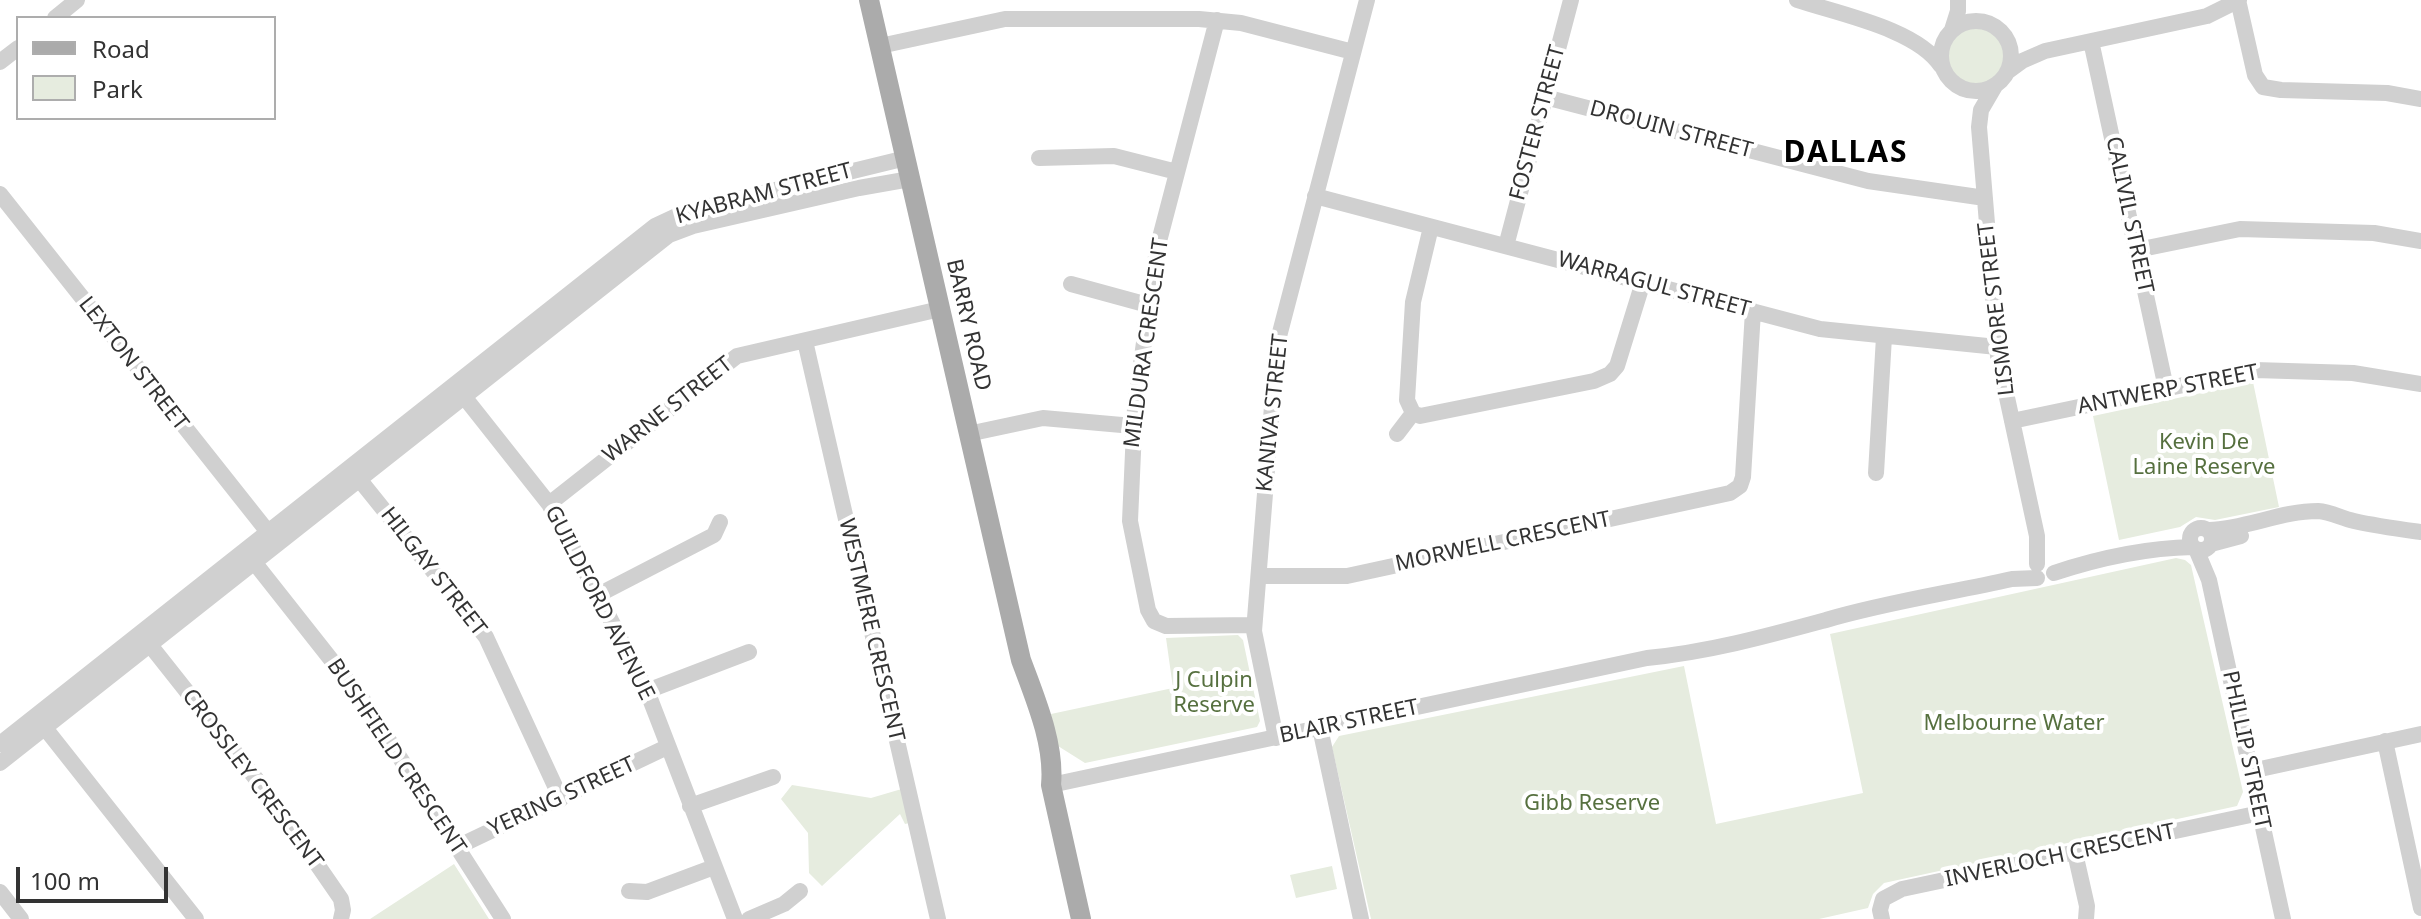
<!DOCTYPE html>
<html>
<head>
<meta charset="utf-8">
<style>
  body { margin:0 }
  #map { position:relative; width:2421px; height:919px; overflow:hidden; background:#fff; font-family:"Noto Sans",sans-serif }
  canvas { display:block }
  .legend { position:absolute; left:16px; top:16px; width:260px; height:104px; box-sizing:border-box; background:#fff; border:2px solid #adadad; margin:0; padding:10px 14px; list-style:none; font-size:24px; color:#333 }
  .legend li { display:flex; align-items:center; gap:16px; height:40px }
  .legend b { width:40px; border:2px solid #adadad }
  .scale { position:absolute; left:16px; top:867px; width:152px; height:36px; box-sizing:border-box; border:4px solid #333; border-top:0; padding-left:10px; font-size:24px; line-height:28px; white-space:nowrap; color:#333; -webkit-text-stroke:6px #fff; paint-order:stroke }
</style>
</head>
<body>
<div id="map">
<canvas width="2421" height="919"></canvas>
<ul class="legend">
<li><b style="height:10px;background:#ababab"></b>Road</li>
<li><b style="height:22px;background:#e6ecdf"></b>Park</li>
</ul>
<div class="scale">100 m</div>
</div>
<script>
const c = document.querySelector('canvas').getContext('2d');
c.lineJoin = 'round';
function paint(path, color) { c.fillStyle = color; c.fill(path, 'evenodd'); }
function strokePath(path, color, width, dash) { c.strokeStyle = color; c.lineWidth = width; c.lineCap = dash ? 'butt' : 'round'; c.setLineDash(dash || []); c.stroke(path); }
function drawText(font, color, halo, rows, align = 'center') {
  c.font = font + ' "Noto Sans",sans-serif'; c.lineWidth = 8; c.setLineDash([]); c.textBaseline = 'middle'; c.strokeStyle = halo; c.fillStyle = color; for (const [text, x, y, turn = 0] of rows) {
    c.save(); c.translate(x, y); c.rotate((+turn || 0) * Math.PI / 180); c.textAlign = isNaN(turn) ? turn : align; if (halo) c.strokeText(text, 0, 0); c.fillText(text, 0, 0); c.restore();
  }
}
paint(new Path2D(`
  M1945 56a31 31 0 1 1 62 0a31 31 0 1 1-62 0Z
  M2253,382L2279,507L2215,520L2196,517L2180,527L2119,540L2093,416Z
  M2176,558L2185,560L2191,565L2243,792L2237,806L1884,883L1873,894L1868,908L1819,919H1371L1332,747L1339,736L1684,666L1716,824L1863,793L1830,634Z
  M1238,635L1243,640L1260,721L1257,727L1085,763L1058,746L1051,714L1173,688L1166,638Z
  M792,785L871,798L905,788L914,822L905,824L900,814L822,886L809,873L808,833L781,799Z
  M454,864L489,919H370L448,868Z
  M1332,866L1337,889L1296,898L1290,875Z`), '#e6ecdf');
strokePath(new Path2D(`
  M1797,0C1839,14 1917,29 1941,66
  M2238,0L2255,75L2263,87L2281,90L2387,93L2421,99
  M55,18L77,0
  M1217,20L1157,249L1135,407L1130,521L1148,610L1154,621L1166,626L1254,625
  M1941 56a35 35 0 1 1 70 0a35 35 0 1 1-70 0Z
  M1952,30L1958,11V0
  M2091,41L2166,388
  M880,46L1005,19H1199L1241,23L1353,52
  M0,62L18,48
  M2007,72L2022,61L2045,51L2207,16L2239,0
  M1995,86L1981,110L1979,127L1998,356L2037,536V564
  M1545,97L1868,181L1985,198
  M1039,158L1114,156L1177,172
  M0,194L268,532
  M1315,196L1820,329L1997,347
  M1431,227L1413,302L1407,400L1413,413L1420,416L1594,381L1610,374L1617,366L1643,282
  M1506,246L1571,0
  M2137,250L2240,229L2374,233L2421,241
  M1071,284L1148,305
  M805,341L938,919
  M458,389L549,504L598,595L647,691L735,919
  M2012,421L2255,370L2353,373L2421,384
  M968,434L1043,418L1133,426
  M1397,434L1413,413
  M1876,473L1884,337
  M359,479L486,637L561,799
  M549,504L737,356L940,309
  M2190 539a11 11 0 1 1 22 0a11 11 0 1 1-22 0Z
  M2209,530C2246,529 2281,511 2318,511C2331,512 2341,518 2354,521C2376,526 2399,529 2421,532
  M2211,544L2241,536
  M2196,549L2209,580L2283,919
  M250,552L254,562L363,700L503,919
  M2054,573C2099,558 2146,548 2193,547
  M1259,576H1347L1730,493L1740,486L1743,477L1753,311
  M598,595L714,535L720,522
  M150,645L272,799L341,899L343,910L341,919
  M647,691L749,652
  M45,728L196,919
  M1320,728L1361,919
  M1276,738L1254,631L1277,344L1367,0
  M2385,741L2421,908
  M0,744L655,226L685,212L906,158
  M0,763L669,235L693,226L859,188L910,179
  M2251,771L2421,734
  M1051,785L1647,658C1709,652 1767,636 1826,620C1887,602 1950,593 2012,579L2037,578
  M690,806L773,777
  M457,847L667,747
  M2075,853L2087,906L2086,919
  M629,891L647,892L714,867
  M0,892L21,919
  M749,919L784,904L800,891
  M1882,919L1880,910L1883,899L1902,889L2260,813`), '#d0d0d0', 16);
strokePath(new Path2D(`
  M869,0L1021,660C1035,698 1055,744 1051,785L1081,919`), '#ababab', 20);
drawText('22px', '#333', '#fff', [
  ["FOSTER STREET",1538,123,-75],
  ["DROUIN STREET",1671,130,15],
  ["KYABRAM STREET",764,194,-15],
  ["CALIVIL STREET",2129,215,78],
  ["WARRAGUL STREET",1654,285,15],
  ["LISMORE STREET",1997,309,-97],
  ["BARRY ROAD",968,325,77],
  ["MILDURA CRESCENT",1147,343,-82],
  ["LEXTON STREET",133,364,52],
  ["ANTWERP STREET",2168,390,-11],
  ["WARNE STREET",668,410,-38],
  ["KANIVA STREET",1273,413,-84],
  ["MORWELL CRESCENT",1503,542,-12],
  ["HILGAY STREET",433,572,52],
  ["GUILDFORD AVENUE",599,603,63],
  ["WESTMERE CRESCENT",871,630,77],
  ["BLAIR STREET",1349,722,-12],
  ["PHILLIP STREET",2246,750,78],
  ["BUSHFIELD CRESCENT",396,757,56],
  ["CROSSLEY CRESCENT",252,779,53],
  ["YERING STREET",562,797,-25],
  ["INVERLOCH CRESCENT",2060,856,-12]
]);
drawText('22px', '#56703f', '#fff', [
  ["Kevin De",2204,443],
  ["Laine Reserve",2204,468],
  ["J Culpin",1214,681],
  ["Reserve",1214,706],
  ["Melbourne Water",2014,724],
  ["Gibb Reserve",1592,804]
]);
c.letterSpacing = '2px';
drawText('bold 30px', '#000', '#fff', [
  ["DALLAS",1846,153]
]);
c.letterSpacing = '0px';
</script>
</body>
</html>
